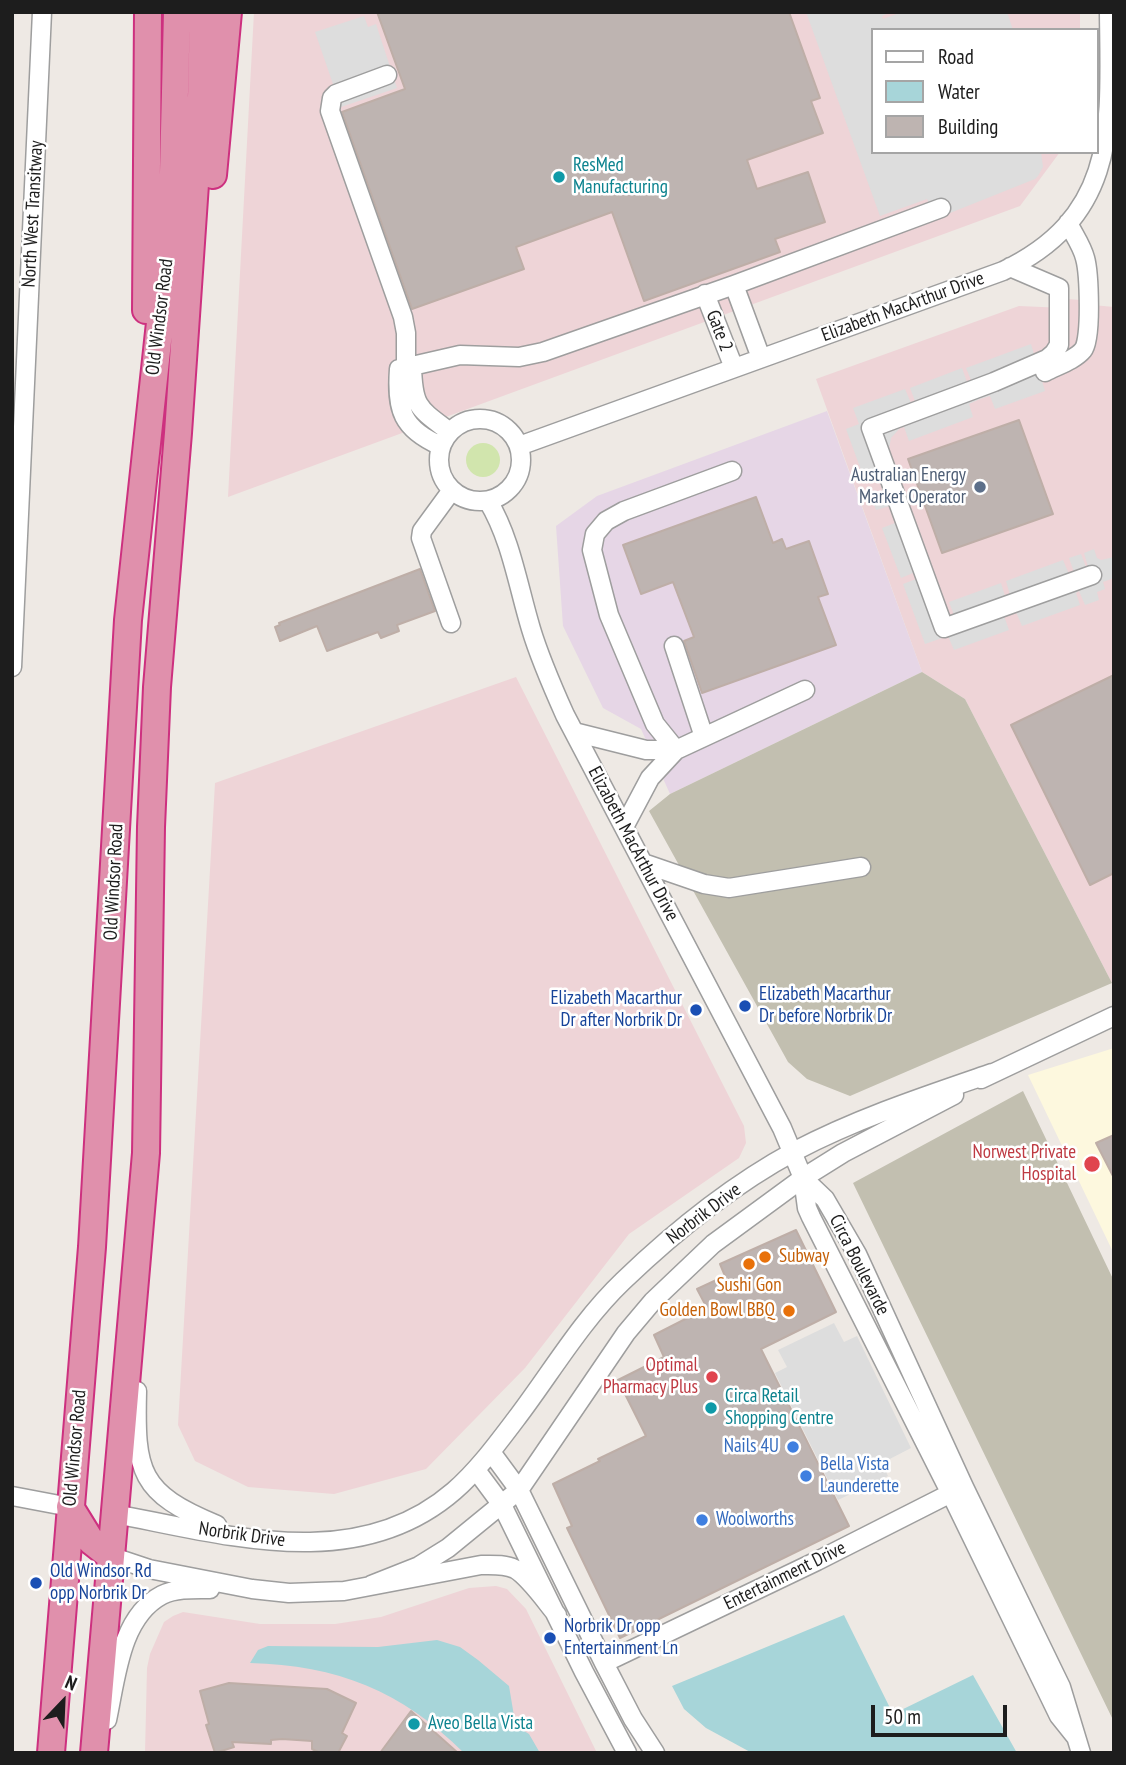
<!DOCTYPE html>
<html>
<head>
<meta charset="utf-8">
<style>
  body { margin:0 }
  #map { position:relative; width:1126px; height:1765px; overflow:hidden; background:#eee9e4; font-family:"PT Sans Narrow",sans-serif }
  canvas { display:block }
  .frame { position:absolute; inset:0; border:14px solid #1d1d1d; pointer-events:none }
  .legend { position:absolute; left:871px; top:28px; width:228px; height:126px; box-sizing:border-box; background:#fff; border:2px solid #a5a5a5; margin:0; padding:9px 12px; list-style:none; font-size:21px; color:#1d1d1d }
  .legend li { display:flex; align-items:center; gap:14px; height:35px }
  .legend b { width:35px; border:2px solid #a5a5a5 }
  .north { position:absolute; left:28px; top:1667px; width:70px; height:70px; -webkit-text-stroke:5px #fff; paint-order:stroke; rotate:23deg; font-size:19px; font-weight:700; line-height:28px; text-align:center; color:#1d1d1d }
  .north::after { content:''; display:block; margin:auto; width:24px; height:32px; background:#1d1d1d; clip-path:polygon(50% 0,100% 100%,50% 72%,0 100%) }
  .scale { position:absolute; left:871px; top:1705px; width:136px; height:32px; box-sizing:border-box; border:4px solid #1d1d1d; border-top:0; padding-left:9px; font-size:21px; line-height:24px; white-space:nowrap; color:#1d1d1d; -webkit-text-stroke:5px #fff; paint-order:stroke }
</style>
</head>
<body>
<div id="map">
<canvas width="1126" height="1765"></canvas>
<div class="frame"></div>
<ul class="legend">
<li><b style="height:9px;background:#fff"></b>Road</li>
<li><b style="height:19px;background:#a7d5d9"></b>Water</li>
<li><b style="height:19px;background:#beb4b1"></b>Building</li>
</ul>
<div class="north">N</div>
<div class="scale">50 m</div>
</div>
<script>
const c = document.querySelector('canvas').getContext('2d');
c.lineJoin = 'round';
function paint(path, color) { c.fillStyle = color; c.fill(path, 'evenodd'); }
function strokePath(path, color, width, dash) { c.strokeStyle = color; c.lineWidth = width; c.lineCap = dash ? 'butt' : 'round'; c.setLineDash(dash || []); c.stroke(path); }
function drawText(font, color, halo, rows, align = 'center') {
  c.font = font + ' "PT Sans Narrow",sans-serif'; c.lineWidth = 5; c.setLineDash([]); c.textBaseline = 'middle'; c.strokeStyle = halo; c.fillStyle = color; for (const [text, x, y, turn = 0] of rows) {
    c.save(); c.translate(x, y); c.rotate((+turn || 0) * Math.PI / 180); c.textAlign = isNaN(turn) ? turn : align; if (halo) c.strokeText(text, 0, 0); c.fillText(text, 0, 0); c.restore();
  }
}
paint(new Path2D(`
  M254,12H1080V30H872V152H1060L1020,206L228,497Z
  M1066,299L1081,300L1082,304L1114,307L1112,983L965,699L922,672L816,379L1019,306L1065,308Z
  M516,677L744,1126L746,1143L739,1158L629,1234L525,1368L426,1469L334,1494L248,1487L195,1461L178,1425L215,783Z
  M496,1586L507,1589L526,1609L597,1753H145L147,1668L150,1654L164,1622L173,1616L183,1612L260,1624H335L381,1617L469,1588Z`), '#eed4d7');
paint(new Path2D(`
  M827,411L922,672L670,794L641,729L603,708L563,626L556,526L597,496Z`), '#e6d6e6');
paint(new Path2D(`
  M1114,1048V1254L1028,1075Z`), '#fdf8de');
paint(new Path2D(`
  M922,672L965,699L1112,983L850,1096L807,1079L788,1062L649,811L670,794Z
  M1023,1091L1114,1281V1722L853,1183Z`), '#c2bfb0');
paint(new Path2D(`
  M466 460a17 17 0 1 1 34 0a17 17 0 1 1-34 0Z`), '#d1e5ad');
paint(new Path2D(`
  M806,12H891L882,16L883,19L902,12H1007L1013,30H872V152H1041L1043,167L1038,176L1035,179L935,219L927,199L880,216Z
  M364,16L368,27L376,24L397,88L341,107L315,32Z
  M1031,344L1045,391L995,409L990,396L980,399L969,404L973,417L909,441L904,427L900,428L891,438L889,449L949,613L952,616L954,615L949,602L1001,583L1005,596L1010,595L1006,581L1063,560L1069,574L1074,572L1069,558L1081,554L1086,567H1088L1084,553L1094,549L1097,558L1101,560L1114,557V578L1103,582L1105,589L1097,592L1099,600L1085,605L1079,591L1076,593L1080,605L1022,626L1016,612L1004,616L1009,630L954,650L948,636L925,644L903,584L916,579L913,573L901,578L882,528L895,523L890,506L876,510L871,497L883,492L878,476L865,481L846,429L859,424L853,408L905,389L911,403L915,401L910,388L962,368L967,382L971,380L966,368Z
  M834,1323L844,1342L857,1336L911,1448L882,1463L888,1476L838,1500L775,1373L787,1367L778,1350Z`), '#ddd');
paint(new Path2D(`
  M844,1615L893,1714L973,1675L1017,1753H752L706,1728L684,1709L672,1686Z
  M437,1640L460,1647L478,1660L509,1686L514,1716L521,1729L529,1734L540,1753H464C402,1691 337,1665 250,1663L258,1650L268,1646L378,1647Z`), '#a7d5d9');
const building = new Path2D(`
  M377,12H789L820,98L811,101L823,133L747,160L757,189L808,172L825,222L775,239L780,252L644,301L612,212L516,247L524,269L412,309L342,112L405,89Z
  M1019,420L1053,514L942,553L908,459Z
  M756,497L773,543L782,539L786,549L809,541L828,594L818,597L836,645L702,693L684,641L694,637L673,582L641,594L623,545Z
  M420,569L435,611L397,625L399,631L381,638L378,632L327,651L317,626L280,641L275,627L280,625L279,623Z
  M1114,675V873L1090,885L1011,725Z
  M1114,1135V1178L1096,1143Z
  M796,1230L836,1312L761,1349L849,1526L620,1638L567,1528L572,1526L553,1484L600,1461L598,1459L646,1436L618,1380L664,1357L654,1335L707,1308L697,1289L725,1276L720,1264Z
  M229,1683L327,1689L356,1703L342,1733L347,1736L338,1753H320L312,1749V1741L282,1739L271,1740V1744L232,1742L234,1747L215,1753L206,1725L209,1724L200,1691Z
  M411,1711L458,1753H380Z`);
paint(building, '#beb4b1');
strokePath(building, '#beaea7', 2);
const minor = new Path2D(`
  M387,75L336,94L332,98L330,111L403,317L406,333V367
  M1010,267L1059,288V345L1054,353L1047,359L994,382L871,428L944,628L1092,575
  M734,285L761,358
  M705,294L734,368
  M412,366C413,407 418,408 450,432
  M1045,372C1056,366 1075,360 1083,350C1092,340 1089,272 1085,258C1082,246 1074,235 1068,223
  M439 460a41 41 0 1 1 82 0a41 41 0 1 1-82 0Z
  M441,446C402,429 396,410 399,369L460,355L519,357L543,352L734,285L941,208
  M519,446L1003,271C1120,215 1110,123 1109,12
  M488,501C511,539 518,586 531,629C540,659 552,686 565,715L782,1128L803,1178L807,1208L811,1217L951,1494L1059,1716L1075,1736
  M451,623L421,538L422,531L452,490
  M674,646L704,737
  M12,667L42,12
  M574,732L646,750H676
  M676,750L655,724L609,615L592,550L595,534L606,521L624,511L732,471
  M624,827L650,778L676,750L805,690
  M643,863L704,884L729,888L861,867
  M981,1079L1114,1016
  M803,1178L825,1199L857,1254L964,1487L1061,1687L1081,1753
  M137,1391C135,1472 139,1493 217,1525
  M491,1452L519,1490L604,1663L633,1719L655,1753
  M476,1470L502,1505L584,1672L627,1753
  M12,1496L70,1507
  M115,1514C227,1535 357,1575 454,1491C478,1470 497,1444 516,1419C551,1373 581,1321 623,1281C674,1232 732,1185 795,1151C858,1118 925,1096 992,1073
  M110,1556L149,1569L252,1589L289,1593L344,1591L481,1565C492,1565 505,1564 515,1569C529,1577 546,1602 557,1615
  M371,1585L419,1566L448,1548L519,1490L626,1333L653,1301L713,1244L803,1178L843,1153L954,1095
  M604,1663L817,1561L961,1488
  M107,1720C116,1679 120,1617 162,1595C176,1588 195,1589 210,1589`);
const highway = new Path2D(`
  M213,175L228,12
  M146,310L148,12
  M70,1507L91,1541L110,1556
  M51,1753L92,1247L128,620L172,211L177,12
  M94,1753L146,1153L151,827L157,687L178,433L201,96L203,12`);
strokePath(minor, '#9e9e9e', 21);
strokePath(highway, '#cd307f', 30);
strokePath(minor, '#fff', 18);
strokePath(highway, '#e090ac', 26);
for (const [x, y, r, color] of [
  [559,177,7,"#0f9aa8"],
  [980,487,7,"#5c6f8a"],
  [745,1006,7,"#1a4fb4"],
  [696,1010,7,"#1a4fb4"],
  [1092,1164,9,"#e0444e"],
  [765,1257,7,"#e8710a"],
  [749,1264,7,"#e8710a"],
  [789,1311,7,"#e8710a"],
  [712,1377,7,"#e0444e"],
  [711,1408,7,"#0f9aa8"],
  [793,1447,7,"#3f7fe0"],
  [806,1476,7,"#3f7fe0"],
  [702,1520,7,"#3f7fe0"],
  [36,1583,7,"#1a4fb4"],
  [550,1638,7,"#1a4fb4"],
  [414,1724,7,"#0f9aa8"]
]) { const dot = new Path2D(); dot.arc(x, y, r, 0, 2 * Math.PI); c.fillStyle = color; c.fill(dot); strokePath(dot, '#fff', 2.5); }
drawText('19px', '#0d838f', '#fff', [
  ["ResMed",573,166],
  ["Manufacturing",573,188],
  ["Circa Retail",725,1397],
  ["Shopping Centre",725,1419],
  ["Aveo Bella Vista",428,1724]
], 'left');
drawText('19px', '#1d1d1d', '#fff', [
  ["North West Transitway",33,214,-87],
  ["Elizabeth MacArthur Drive",903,307,-20],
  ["Old Windsor Road",160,317,-83],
  ["Gate 2",719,331,69],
  ["Elizabeth MacArthur Drive",633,844,62],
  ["Old Windsor Road",114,882,-87],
  ["Norbrik Drive",704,1214,-37],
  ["Circa Boulevarde",859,1265,63],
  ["Old Windsor Road",75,1448,-85],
  ["Norbrik Drive",242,1535,8],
  ["Entertainment Drive",785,1576,-26]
]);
drawText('19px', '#4e5e75', '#fff', [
  ["Australian Energy",966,476],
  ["Market Operator",966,498]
], 'right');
drawText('19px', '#164399', '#fff', [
  ["Elizabeth Macarthur",759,995],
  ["Dr before Norbrik Dr",759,1017],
  ["Elizabeth Macarthur",682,999,"right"],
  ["Dr after Norbrik Dr",682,1021,"right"],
  ["Old Windsor Rd",50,1572],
  ["opp Norbrik Dr",50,1594],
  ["Norbrik Dr opp",564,1627],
  ["Entertainment Ln",564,1649]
], 'left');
drawText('19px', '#be3a42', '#fff', [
  ["Norwest Private",1076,1153],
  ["Hospital",1076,1175],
  ["Optimal",698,1366],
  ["Pharmacy Plus",698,1388]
], 'right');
drawText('19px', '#c56008', '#fff', [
  ["Subway",779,1257],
  ["Sushi Gon",749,1286,"center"],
  ["Golden Bowl BBQ",775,1311,"right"]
], 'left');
drawText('19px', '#366cbe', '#fff', [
  ["Nails 4U",779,1447,"right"],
  ["Bella Vista",820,1465],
  ["Launderette",820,1487],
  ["Woolworths",716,1520]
], 'left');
</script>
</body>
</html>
